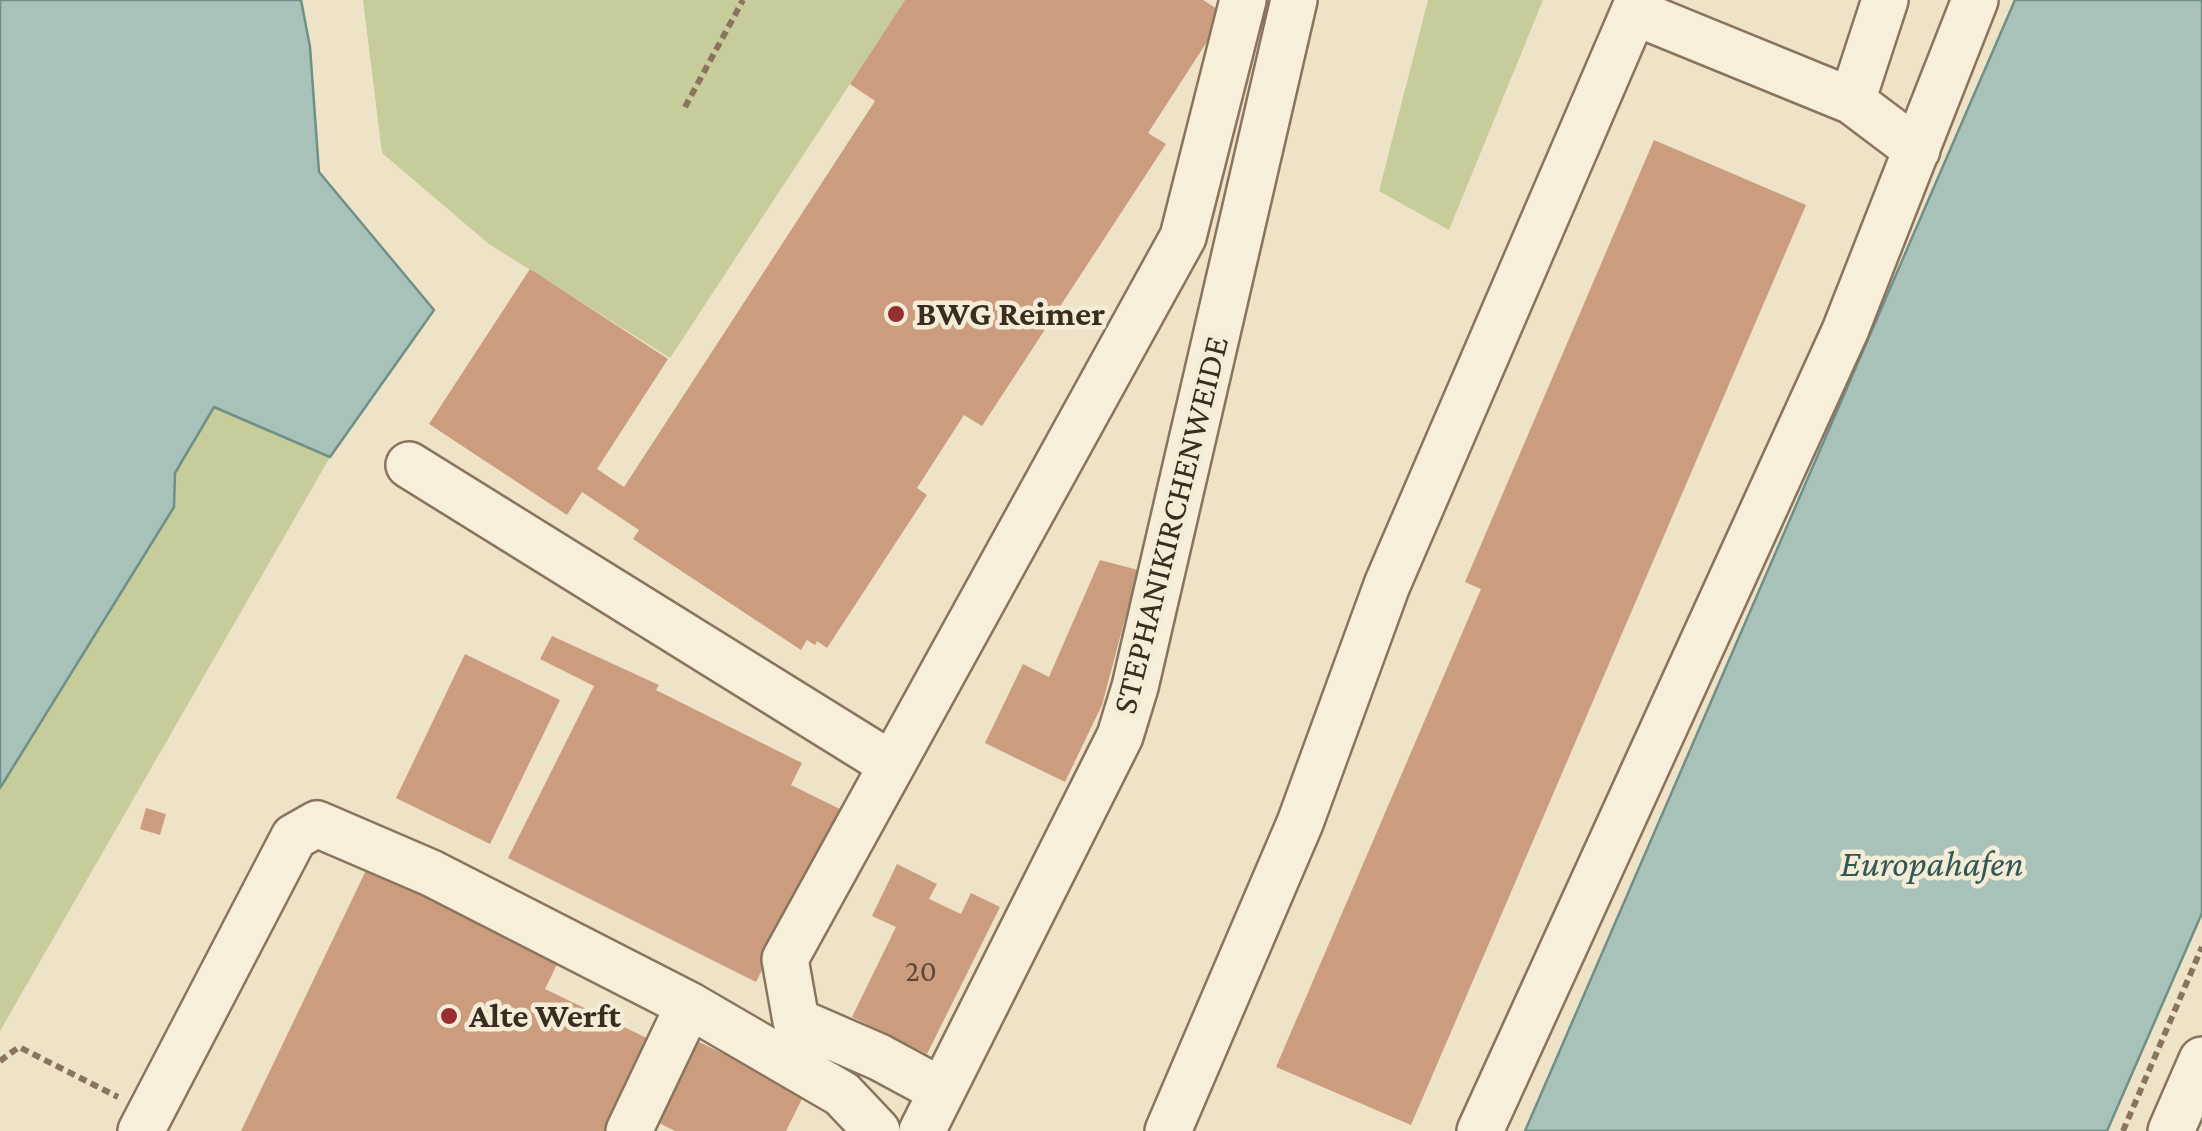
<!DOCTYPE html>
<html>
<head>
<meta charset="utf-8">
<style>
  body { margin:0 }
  canvas { display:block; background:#eee2c7 }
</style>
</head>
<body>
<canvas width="2202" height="1131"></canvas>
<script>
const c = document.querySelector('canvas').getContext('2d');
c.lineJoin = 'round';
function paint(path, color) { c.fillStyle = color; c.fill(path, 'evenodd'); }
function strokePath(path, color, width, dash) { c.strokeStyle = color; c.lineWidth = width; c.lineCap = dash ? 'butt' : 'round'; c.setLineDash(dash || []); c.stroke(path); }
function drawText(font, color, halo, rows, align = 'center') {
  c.font = font + ' "Crimson Pro",serif'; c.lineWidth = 9; c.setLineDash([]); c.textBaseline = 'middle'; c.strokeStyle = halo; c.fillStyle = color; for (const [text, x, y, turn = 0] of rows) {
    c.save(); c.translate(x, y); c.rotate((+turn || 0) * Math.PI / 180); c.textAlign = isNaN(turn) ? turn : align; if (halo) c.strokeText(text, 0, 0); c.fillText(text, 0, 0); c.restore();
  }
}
paint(new Path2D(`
  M363,0H905L670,358L489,244L382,153Z
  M1428,0H1543L1449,230L1379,191Z
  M214,406L330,457L0,1031V788L174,507L175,473Z`), '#c7cc9b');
const water = new Path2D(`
  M0,0H301L310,47L319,172L434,310L330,457L214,407L175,473L174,507L0,788Z
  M2015,0H2202V913L2107,1131H1525Z`);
paint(water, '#a8c2ba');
strokePath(water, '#6f9087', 2.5);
paint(new Path2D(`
  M905,0H1203L1225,14L1148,133L1166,144L982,426L964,415L917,488L927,495L827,648L817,641L815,645L807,640L801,650L633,539L639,530L582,492L567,515L429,424L530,269L668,359L597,469L624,487L875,101L850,84Z
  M1654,140L1806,205L1411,1125L1276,1067L1481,589L1465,582Z
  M1100,560L1138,570L1102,705L1065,782L985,743L1023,664L1049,677Z
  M552,636L659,685L656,690L802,763L791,785L842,810L756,982L508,858L594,686L540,659Z
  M465,654L560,700L490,844L396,798Z
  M146,808L166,814L160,835L140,829Z
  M370,862L562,954L545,989L657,1043L616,1131H241Z
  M897,864L937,884L929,899L961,914L971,893L1000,907L927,1054L852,1017L896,927L872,916Z
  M693,1039L805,1093L786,1131H675L653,1120Z`), '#cb9d7e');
const minor = new Path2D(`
  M1634,12L1852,101L1885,0
  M1852,101L1917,150
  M409,465L892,765
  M942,1091L879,1057L796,1021L785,959L1183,237L1243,0
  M141,1131L294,837L317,824L431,873L689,1005L842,1094L877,1131
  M629,1131L689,1005
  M922,1131L1120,736L1135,687L1294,0
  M1168,1131L1300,823L1387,585L1639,0
  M1480,1131L1845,331L1975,0
  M2171,1131L2202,1060`);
strokePath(minor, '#89745d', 50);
strokePath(new Path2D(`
  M685,107L743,0
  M0,1061L19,1047L118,1097
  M2123,1131L2202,947`), '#89745d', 6, [8, 5]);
strokePath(minor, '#f8efdb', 45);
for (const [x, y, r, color] of [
  [896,314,10,"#972e31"],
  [449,1016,10,"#972e31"]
]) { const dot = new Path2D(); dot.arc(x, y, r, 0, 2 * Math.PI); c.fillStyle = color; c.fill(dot); strokePath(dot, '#f5ecd7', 4); }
drawText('30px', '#5e4838', null, [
  ["20",921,972]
]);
drawText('bold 35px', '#3a2c20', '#f5ecd7', [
  ["BWG Reimer",916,314],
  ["Alte Werft",469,1016]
], 'left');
drawText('35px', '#3a2c20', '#f5ecd7', [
  ["STEPHANIKIRCHENWEIDE",1171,525,-76]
]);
drawText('italic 38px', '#305956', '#f5ecd7', [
  ["Europahafen",1932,864]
]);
</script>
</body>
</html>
